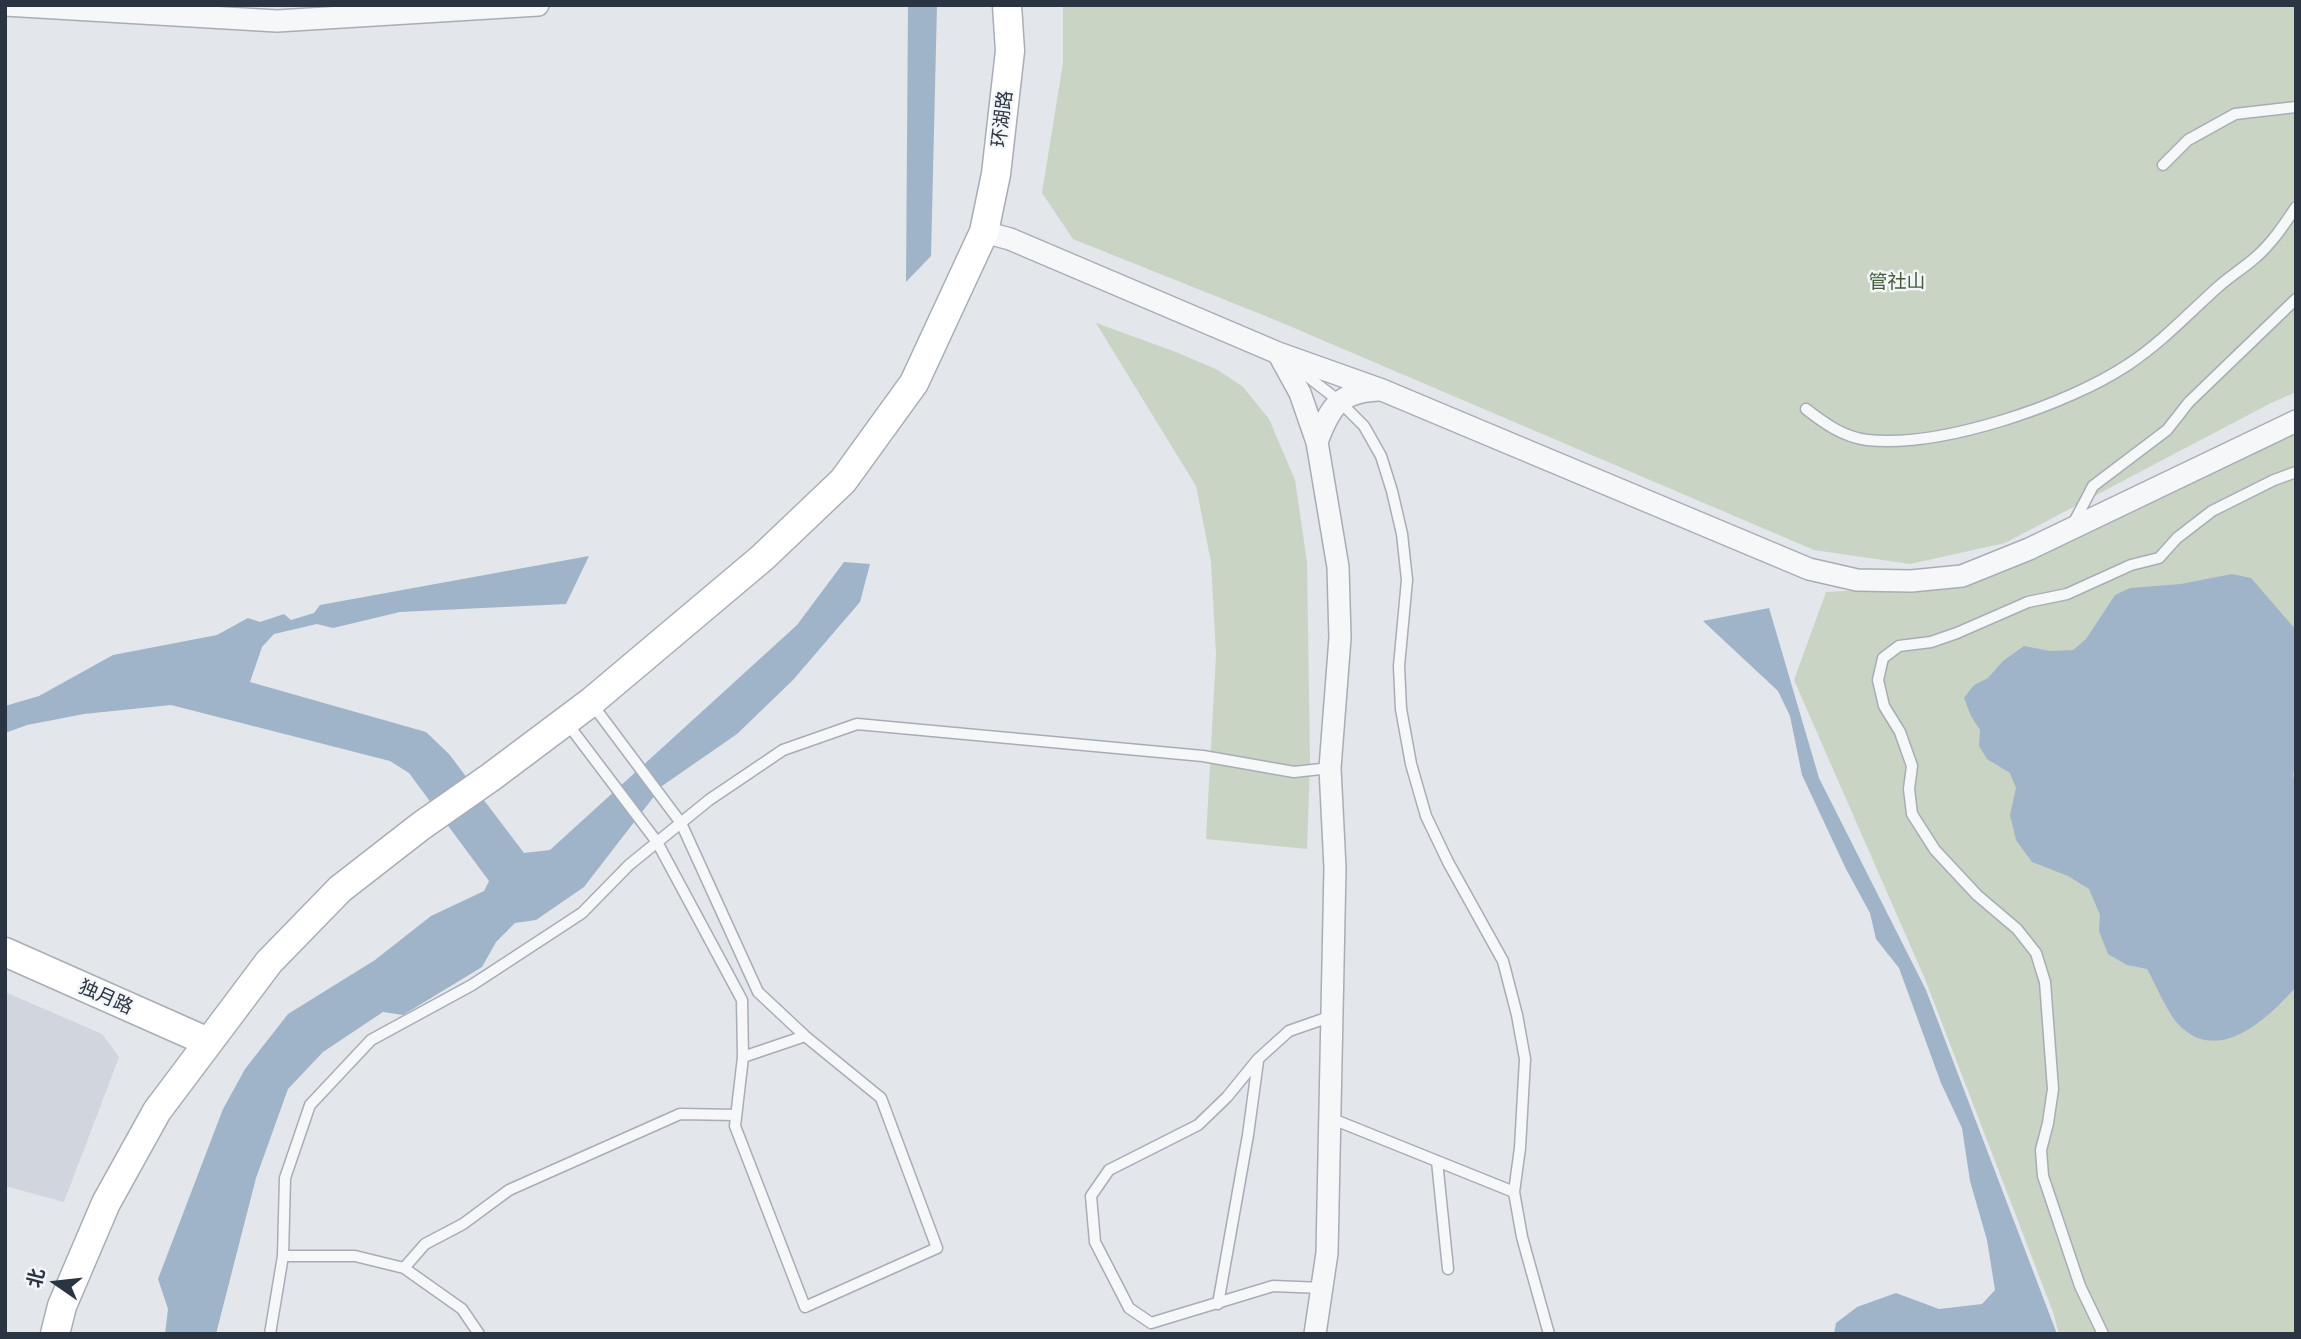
<!DOCTYPE html>
<html>
<head>
<meta charset="utf-8">
<style>
  body { margin:0 }
  #map { position:relative; width:2301px; height:1339px; overflow:hidden; background:#e3e6eb; font-family:Ubuntu,"Noto Sans SC",sans-serif }
  canvas { display:block }
  .frame { position:absolute; inset:0; border:7px solid #2b3443; pointer-events:none }
  .north { position:absolute; left:21px; top:1248px; width:70px; height:70px; -webkit-text-stroke:5px #f3f5f8; paint-order:stroke; rotate:284deg; font-size:19px; font-weight:700; line-height:28px; text-align:center; color:#2b3443 }
  .north::after { content:''; display:block; margin:auto; width:24px; height:32px; background:#2b3443; clip-path:polygon(50% 0,100% 100%,50% 72%,0 100%) }
</style>
</head>
<body>
<div id="map">
<canvas width="2301" height="1339"></canvas>
<div class="frame"></div>
<div class="north">北</div>
</div>
<script>
const c = document.querySelector('canvas').getContext('2d');
c.lineJoin = 'round';
function paint(path, color) { c.fillStyle = color; c.fill(path, 'evenodd'); }
function strokePath(path, color, width, dash) { c.strokeStyle = color; c.lineWidth = width; c.lineCap = dash ? 'butt' : 'round'; c.setLineDash(dash || []); c.stroke(path); }
function drawText(font, color, halo, rows, align = 'center') {
  c.font = font + ' Ubuntu,"Noto Sans SC",sans-serif'; c.lineWidth = 5; c.setLineDash([]); c.textBaseline = 'middle'; c.strokeStyle = halo; c.fillStyle = color; for (const [text, x, y, turn = 0] of rows) {
    c.save(); c.translate(x, y); c.rotate((+turn || 0) * Math.PI / 180); c.textAlign = isNaN(turn) ? turn : align; if (halo) c.strokeText(text, 0, 0); c.fillText(text, 0, 0); c.restore();
  }
}
paint(new Path2D(`
  M5,992L102,1034L119,1057L64,1202L5,1186Z`), '#d1d5dd');
paint(new Path2D(`
  M1063,5H2296V392L2271,403L2005,543L1910,564L1814,550L1273,319L1073,239L1042,193L1063,63Z
  M1096,323L1176,352L1218,370L1243,387L1269,419L1295,480L1307,562L1310,763L1307,849L1206,839L1216,655L1211,562L1196,486Z
  M2296,434V1334H2059L2053,1312L1925,979L1794,680L1826,592L1972,584L2069,543Z`), '#c9d4c4');
paint(new Path2D(`
  M908,5H937L931,256L906,282Z
  M589,556L566,604L400,612L333,628L317,624L274,634L262,647L250,682L426,732L449,754L524,853L550,850L797,625L844,562L870,564L860,602L793,680L737,734L662,786L584,887L536,920L515,923L496,942L482,967L403,1015L383,1012L323,1052L288,1089L256,1178L216,1334H165L168,1309L158,1279L223,1109L245,1069L288,1014L375,960L431,916L484,891L489,881L409,773L390,761L171,705L84,714L27,725L5,733V706L39,696L113,655L217,635L248,618L260,622L284,614L291,620L314,613L320,605Z
  M2232,574L2251,578L2296,630V755L2293,776L2296,784V987C2268,1018 2219,1066 2179,1025C2167,1012 2156,985 2147,969L2127,965L2108,954L2099,931L2100,915L2089,889L2068,876L2032,862L2016,840L2010,815L2016,788L2010,773L1987,759L1979,746L1980,730L1971,716L1964,698L1974,685L1988,678L2003,661L2024,646L2050,651L2073,650L2086,639L2115,595L2130,588L2181,584Z
  M1769,608L1819,778L1926,990L2057,1334H1834L1836,1323L1857,1307L1896,1293L1939,1309L1982,1304L1995,1290L1987,1240L1970,1181L1962,1128L1941,1083L1899,968L1876,939L1870,913L1846,869L1802,775L1790,716L1778,691L1703,621Z`), '#9fb4c9');
const lane = new Path2D(`
  M2163,165L2188,140L2235,114L2296,107
  M1293,365L1339,401L1364,426L1381,456L1392,491L1402,534L1407,580L1399,666L1401,709L1411,764L1426,816L1448,862L1503,961L1517,1015L1525,1059L1520,1148L1514,1192L1522,1237L1549,1334
  M1806,409C1824,423 1843,437 1867,440C1941,448 2068,405 2129,364C2162,342 2189,313 2218,287C2230,276 2244,268 2256,257C2272,243 2284,225 2296,207
  M2072,526L2093,486L2167,430L2189,402L2296,299
  M567,723L657,842L742,1000L743,1057L735,1126L805,1307L937,1248L881,1098L805,1036L758,992L681,823L592,704
  M743,1057L805,1036
  M1330,1118L1514,1192
  M1437,1161L1448,1269
  M283,1256H355L404,1268L462,1309L479,1334
  M404,1268L425,1244L463,1224L509,1190L680,1114L736,1115
  M1322,1288L1273,1286L1151,1323L1129,1308L1095,1242L1091,1196L1109,1170L1198,1125L1227,1097L1258,1059L1289,1031L1332,1016
  M1218,1304L1248,1135L1258,1061
  M270,1334L283,1256L285,1178L310,1105L371,1040L472,985L582,913L629,865L709,800L783,750L857,724L1203,756L1294,772L1330,768
  M2103,1334L2080,1286L2043,1176L2041,1150L2048,1123L2053,1089L2045,982L2036,953L2017,929L1977,895L1935,850L1912,814L1909,789L1912,766L1900,732L1884,706L1878,680L1883,658L1899,646L1931,642L1957,633L2028,602L2067,594L2131,565L2159,558L2177,538L2212,511L2274,480L2296,472`);
const street = new Path2D(`
  M5,5L277,21L538,5
  M984,232L1010,239L1278,353L1382,390L1809,569L1857,580L1911,581L1962,576L2029,549L2296,421
  M1278,353L1300,393L1317,442L1338,567L1340,638L1330,768L1335,868L1327,1253L1315,1334
  M1317,442C1330,407 1339,392 1378,390`);
const secondary = new Path2D(`
  M5,952L208,1042
  M55,1334L62,1306L106,1203L157,1111L269,962L340,889L421,826L491,777L591,702L762,558L843,481L914,383L984,232L996,174L1010,51L1007,5`);
strokePath(lane, '#a8adb5', 13);
strokePath(street, '#a8adb5', 24);
strokePath(secondary, '#a8adb5', 31);
strokePath(lane, '#f6f7f9', 10);
strokePath(street, '#f6f7f9', 21);
strokePath(secondary, '#fff', 28);
drawText('19px', '#2b3443', '#f3f5f8', [
  ["环湖路",1002,119,-83],
  ["独月路",106,997,24]
]);
drawText('19px', '#405e39', '#f3f5f8', [
  ["管社山",1897,282]
]);
</script>
</body>
</html>
